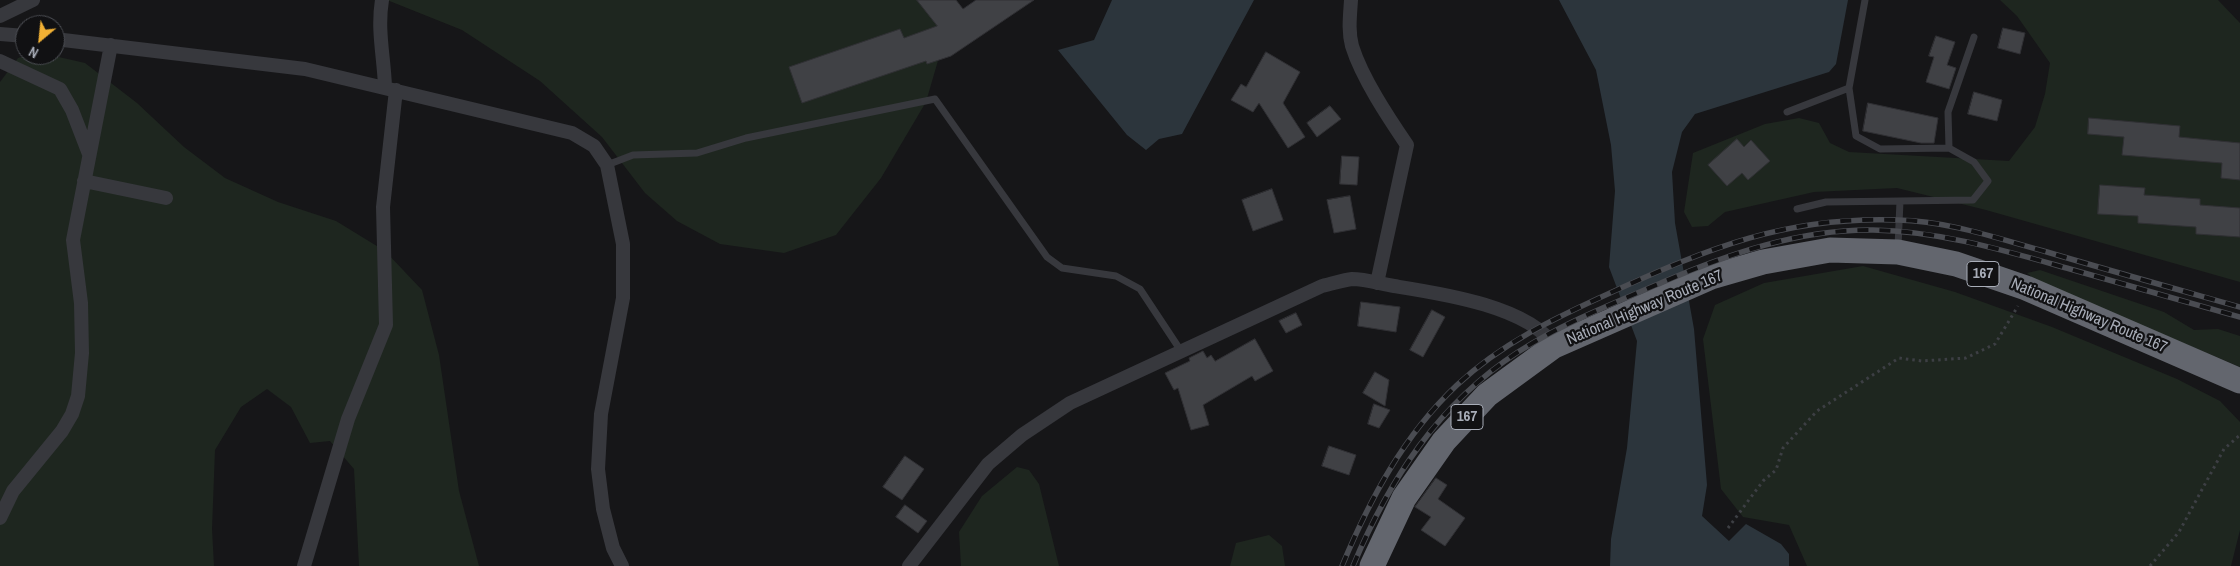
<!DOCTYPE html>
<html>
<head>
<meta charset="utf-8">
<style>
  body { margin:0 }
  #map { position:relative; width:2240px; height:566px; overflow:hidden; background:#161618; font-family:"Archivo Narrow",sans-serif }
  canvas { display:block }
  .north { position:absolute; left:15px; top:15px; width:50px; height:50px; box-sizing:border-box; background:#111113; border:1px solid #4d4f55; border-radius:50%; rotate:208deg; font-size:14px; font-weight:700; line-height:20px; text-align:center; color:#a8adb8 }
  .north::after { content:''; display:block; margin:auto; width:18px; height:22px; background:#f2b134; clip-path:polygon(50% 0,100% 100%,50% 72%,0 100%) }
</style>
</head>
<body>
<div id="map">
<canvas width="2240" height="566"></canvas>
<div class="north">N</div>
</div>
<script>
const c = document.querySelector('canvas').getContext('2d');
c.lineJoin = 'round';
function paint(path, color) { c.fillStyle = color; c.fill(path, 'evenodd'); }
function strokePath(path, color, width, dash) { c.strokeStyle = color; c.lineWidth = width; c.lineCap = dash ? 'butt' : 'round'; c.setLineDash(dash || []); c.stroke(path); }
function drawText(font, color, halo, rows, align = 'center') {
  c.font = font + ' "Archivo Narrow",sans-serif'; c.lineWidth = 4.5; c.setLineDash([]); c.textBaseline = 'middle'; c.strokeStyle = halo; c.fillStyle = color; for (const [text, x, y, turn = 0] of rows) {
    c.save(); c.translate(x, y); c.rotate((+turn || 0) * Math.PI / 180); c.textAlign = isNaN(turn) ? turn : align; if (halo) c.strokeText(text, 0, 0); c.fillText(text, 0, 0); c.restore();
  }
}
paint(new Path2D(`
  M387,0H943L946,33L926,102L881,178L836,235L784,253L720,244L677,221L645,193L602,137L540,81L462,30Z
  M2000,0H2218L2240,23V282L1986,210L1897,188L1814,192L1725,212L1708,226L1692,227L1684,212L1693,153L1765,124L1799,118L1819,123L1830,143L1849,152L2009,161L2035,127L2045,94L2050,63L2017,16Z
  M27,55H50L85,63L137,103L184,147L225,178L278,202L336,221L385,251L422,290L439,355L459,491L479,566H359L354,469L330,441L310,443L291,407L267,389L241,407L215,450L212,529L214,566H0V82L18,58Z
  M1863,266L1955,292L2052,327L2177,379L2220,401L2240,422V530L2231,566H1807L1789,525L1743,517L1721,489L1703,339L1715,305L1764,283Z
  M2040,270L2164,312L2194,330L2218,329L2240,336V367L2036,281L2027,273Z
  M1017,467L1029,470L1039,484L1059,566H961L959,532L982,496Z
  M1269,535L1282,546L1285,566H1230L1236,543Z`), '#1e261f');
paint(new Path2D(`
  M1112,0H1254L1182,134L1159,139L1146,150L1127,135L1058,50L1094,40Z
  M1559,0H1848L1836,64L1829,72L1695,114L1682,132L1672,172L1675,223L1694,329L1707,485L1702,516L1729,541L1746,524L1781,544L1789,554V566H1610L1611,539L1627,448L1637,341L1609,267L1615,191L1611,145L1596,70Z`), '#2c353c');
const building = new Path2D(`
  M917,0H956L963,9L976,0H1034L951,56L927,64L926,61L802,103L789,67L900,29L904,38L937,26Z
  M2003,28L2025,33L2020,54L1998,48Z
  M1936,36L1955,42L1947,65L1956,68L1949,89L1926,82L1934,57L1929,56Z
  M1266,52L1300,72L1283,103L1305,137L1288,148L1259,103L1253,112L1231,100L1241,84L1246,87Z
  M1974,92L2002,100L1997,121L1968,114Z
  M1868,103L1938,118L1934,143H1921L1863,131Z
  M1330,106L1341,119L1317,137L1307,123Z
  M2089,118L2180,126L2179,137L2240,143V180L2221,178L2222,163L2122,155L2124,137L2088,134Z
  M1737,139L1744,147L1751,140L1770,161L1748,180L1742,173L1727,186L1708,165Z
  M1342,156L1359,157L1357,185L1340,184Z
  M2100,185L2145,188L2144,195L2200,199V205L2240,208V237L2196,234V227L2138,223V216L2098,214Z
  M1272,189L1283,220L1253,231L1242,200Z
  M1350,196L1356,229L1334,233L1327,200Z
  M1361,302L1400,307L1396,332L1358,326Z
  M1432,310L1445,317L1423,357L1410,350Z
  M1296,313L1302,325L1286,333L1279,321Z
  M1255,339L1273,371L1255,381L1252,376L1203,405L1209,425L1191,430L1178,388L1174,390L1165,373L1190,361L1189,358L1203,351L1207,358L1211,355L1215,361Z
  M1375,372L1389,380L1385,406L1363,393Z
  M1374,404L1390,410L1379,428L1368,424Z
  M1329,446L1356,455L1349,475L1322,466Z
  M905,456L924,469L902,500L883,487Z
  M1436,478L1447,485L1438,499L1465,518L1445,546L1421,530L1431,517L1415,507Z
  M905,505L927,521L918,533L896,517Z`);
paint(building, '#404145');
strokePath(building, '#303034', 1);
strokePath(new Path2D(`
  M1728,528L1763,481L1776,470L1783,448L1817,411L1899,358L1922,361L1966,358L1995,344L2018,306
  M2150,566L2179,532L2224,449L2240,435`), '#3d3f44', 3, [2.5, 4]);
strokePath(new Path2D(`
  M1787,112L1849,88
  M1949,148L1948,112L1974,37
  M607,165L633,155L697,153L746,138L935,99L1047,257L1062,268L1116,276L1140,289L1181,351
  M1797,209L1826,202L1973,200L1988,181L1974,162L1949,148L1880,149L1856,136L1849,88L1865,0
  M1898,247L1900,201`), '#37383d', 7);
strokePath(new Path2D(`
  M382,0C377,30 384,57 385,87
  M1351,0C1350,16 1348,31 1352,46C1362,78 1388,117 1407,145L1377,283
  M0,16L33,0
  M0,34L25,36
  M55,39L305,69L572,133L594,146L607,165L623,244V298L601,414L598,469L603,509L613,548L622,566
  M0,61L60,89L72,110L89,154
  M84,181L166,198
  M0,518L13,491L62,431L72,414L78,396L82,353L81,303L73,240L111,45
  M304,566L348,419L386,325L383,207L396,90
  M909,566L988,464L1022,435L1070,403L1322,286C1332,284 1343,280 1352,279C1366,279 1381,284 1394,286C1438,293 1529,306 1554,346`), '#37383d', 14);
strokePath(new Path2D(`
  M1372,566L1404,498L1444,441L1487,395L1554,346L1711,277L1763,262L1830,250L1898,252L1956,264L2026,288L2240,381`), '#63666e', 25);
const rail = new Path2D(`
  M1342,566C1370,499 1403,436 1457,385C1502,343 1555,318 1610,293C1709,248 1786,216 1898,220C1949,221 1999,239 2047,252C2111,271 2176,289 2240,307
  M1353,566C1389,480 1438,404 1518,352C1563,323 1614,303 1663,282C1728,254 1800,229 1873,230C1940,231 2006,251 2070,269C2127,285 2183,301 2240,317`);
strokePath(rail, '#4a4c52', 5.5);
strokePath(rail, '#111113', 4, [11]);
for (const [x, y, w] of [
  [1983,274,32],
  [1467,417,32]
]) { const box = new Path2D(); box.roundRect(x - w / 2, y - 12.5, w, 25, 4); c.fillStyle = '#111113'; c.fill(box); strokePath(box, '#a8adb8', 1); }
drawText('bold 15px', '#a8adb8', null, [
  ["167",1983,274],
  ["167",1467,417]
]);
drawText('16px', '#a8adb8', '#111113', [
  ["National Highway Route 167",1645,308,-23],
  ["National Highway Route 167",2089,316,23]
]);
</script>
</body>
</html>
